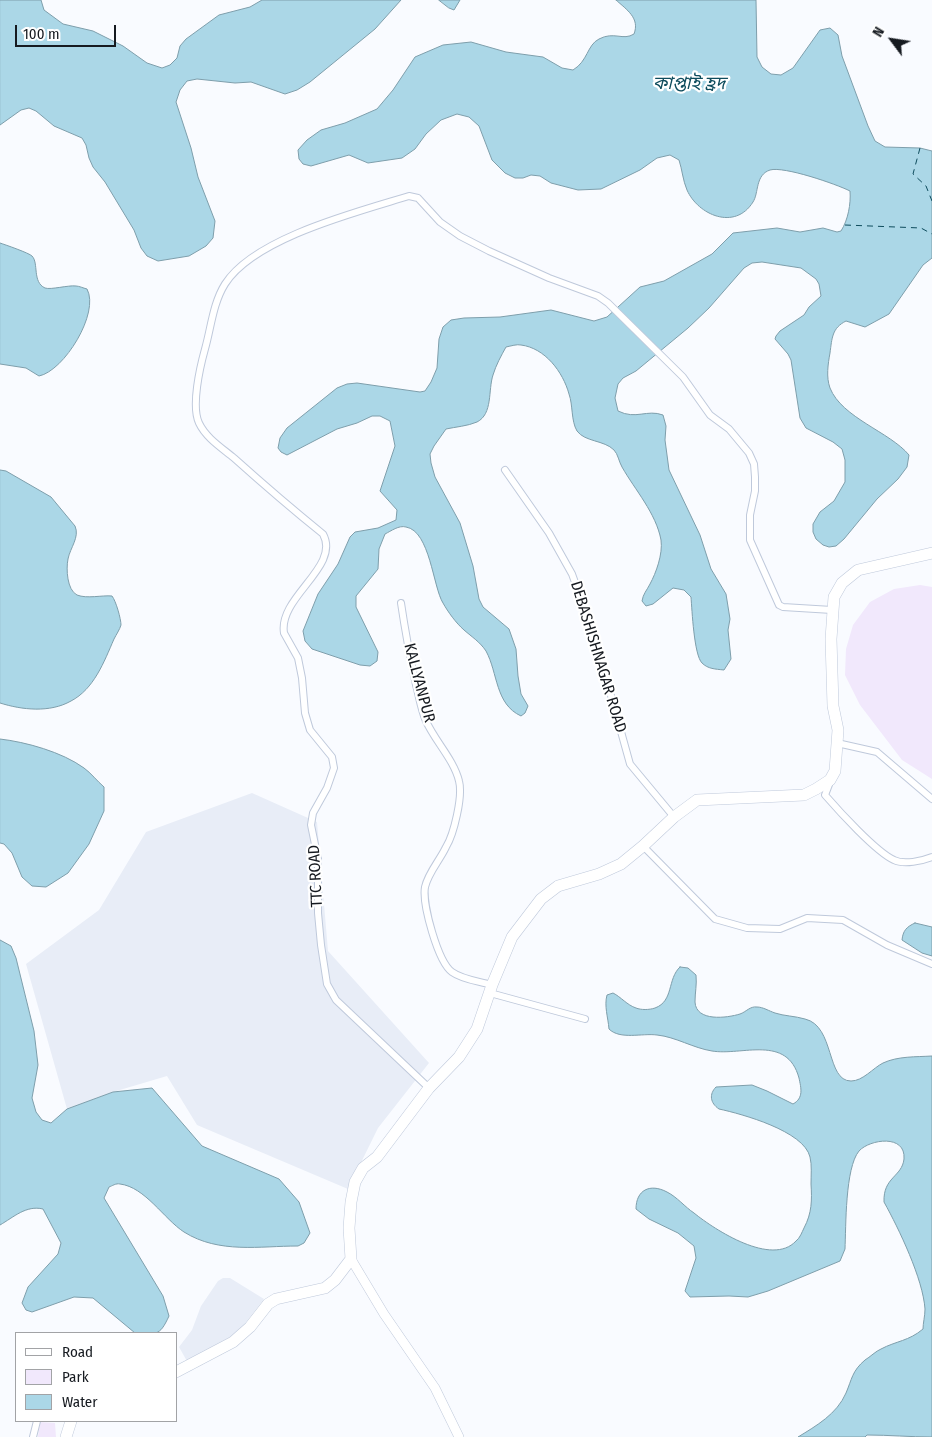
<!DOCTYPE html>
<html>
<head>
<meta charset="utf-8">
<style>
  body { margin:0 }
  #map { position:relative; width:932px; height:1437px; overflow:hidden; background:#f9fbff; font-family:"Fira Sans Condensed",sans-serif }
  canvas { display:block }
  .legend { position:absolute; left:15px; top:1332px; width:162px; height:90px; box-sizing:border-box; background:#fff; border:1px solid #a2a3a6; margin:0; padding:6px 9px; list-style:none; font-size:15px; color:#161a20 }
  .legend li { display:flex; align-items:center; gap:10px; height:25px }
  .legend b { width:25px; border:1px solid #a2a3a6 }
  .north { position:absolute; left:867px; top:15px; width:50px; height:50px; -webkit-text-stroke:4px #fff; paint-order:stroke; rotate:301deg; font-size:14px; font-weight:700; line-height:20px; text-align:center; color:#161a20 }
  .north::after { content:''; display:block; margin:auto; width:18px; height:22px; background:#161a20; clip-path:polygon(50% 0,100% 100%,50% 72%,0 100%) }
  .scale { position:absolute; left:15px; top:25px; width:101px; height:22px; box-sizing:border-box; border:2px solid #161a20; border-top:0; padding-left:6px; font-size:15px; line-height:18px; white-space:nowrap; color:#161a20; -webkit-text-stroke:4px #fff; paint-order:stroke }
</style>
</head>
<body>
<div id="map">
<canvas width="932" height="1437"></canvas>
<ul class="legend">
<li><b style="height:6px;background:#fff"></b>Road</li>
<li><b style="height:14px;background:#f1e8fc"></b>Park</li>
<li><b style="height:14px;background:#abd7e7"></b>Water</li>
</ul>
<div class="north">N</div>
<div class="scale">100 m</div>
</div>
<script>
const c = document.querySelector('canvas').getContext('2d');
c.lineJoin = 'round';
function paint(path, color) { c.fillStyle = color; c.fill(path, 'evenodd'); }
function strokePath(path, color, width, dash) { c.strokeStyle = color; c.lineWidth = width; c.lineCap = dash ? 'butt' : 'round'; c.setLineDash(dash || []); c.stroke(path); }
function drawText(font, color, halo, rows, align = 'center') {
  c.font = font + ' "Fira Sans Condensed","Noto Sans Bengali",sans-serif'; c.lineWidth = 4.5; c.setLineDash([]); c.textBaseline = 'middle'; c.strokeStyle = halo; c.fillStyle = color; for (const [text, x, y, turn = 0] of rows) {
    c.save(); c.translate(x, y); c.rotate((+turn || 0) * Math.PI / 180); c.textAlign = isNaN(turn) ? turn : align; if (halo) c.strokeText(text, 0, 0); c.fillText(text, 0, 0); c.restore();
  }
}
paint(new Path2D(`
  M252,793L317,822L328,951L429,1063L378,1128L348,1189L197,1125L167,1076L113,1092L67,1109L26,964L99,910L146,832Z
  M223,1278H230L264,1299L243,1326L230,1337L188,1363L179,1347L192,1330L201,1306L218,1281Z`), '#e8edf7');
paint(new Path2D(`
  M920,585L932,587V779L902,760L860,705L845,675L846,649L853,625L870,602L894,589Z
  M40,1422L55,1423L56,1437H38Z`), '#f1e8fc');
const water = new Path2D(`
  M0,0H41L44,10L63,24L93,31L123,46L147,63L162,68L170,65L177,58L180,46L186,39L219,15L250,7L262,0H401L375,29L310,82L297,90L285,94L251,82L235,83L197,79L187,81L180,90L176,102L191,148L198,177L215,221L213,238L206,246L189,256L158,261L147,256L141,248L134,230L105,182L93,167L89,158L86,145L82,138L54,126L36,111L29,108L21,110L0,125Z
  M439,0H460L454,10L449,8Z
  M616,0H756L757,57L762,67L771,74L781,75L793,68L820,30L830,28L838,35L842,56L868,126L875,141L885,147L920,148L932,151V258L923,265L889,314L865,327L846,321C832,328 832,338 830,353C828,364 826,377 830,388C842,418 890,432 909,455L907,467L898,479L877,499L844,539L836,546L829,547L823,545L816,539L813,532V524L820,512L834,501L845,482V460L842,449L833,442L806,428L800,418L791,360L788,354L775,339L776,336L780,331L804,315L809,307L821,296L819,284L816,279L801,268L762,262L752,263L744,268L709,308L688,328L636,371L623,378L618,384L615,398L618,411C636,420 647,409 663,415L666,426L665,440L669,470L700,535L711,569L726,594L730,619L728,630L731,659L724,670C715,669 708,669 702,663C694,655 692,610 691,597L684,590L673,588L653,604L646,606L642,601C643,594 647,590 650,584C656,573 663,554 661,540C656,513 635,490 622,467C619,462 618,454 614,450C604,440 585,442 577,431C571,421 573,405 569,394C563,372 545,348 521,345C517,344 511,346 506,347C501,356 496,365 493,375C488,390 493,414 477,422C468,426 455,427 446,429L434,446L430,454L431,463L435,477L460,523L473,566L479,599L483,607L509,629L516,649L518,676L521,694L528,706L525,713L521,716C495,704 498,673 486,651C480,642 472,637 464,630C456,623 448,612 443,603C433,587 430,531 406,527C399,525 391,531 385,534L379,549L378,569L356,596V607L378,652L377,661L370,666L360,665L312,649L305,641L303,631L318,594L338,564L350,537L355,532L378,528L396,520L397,510L380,491L395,446L390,421L380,416H372L357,423L337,429L287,455L281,452L278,448L280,438L287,428L337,388L347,384L357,383L420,392L425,391L431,382L437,368L439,339L443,327L451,320L464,318L500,317L551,310L594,321L607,317L640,287L664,281L712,254L733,233L777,228L800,232L823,228L837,232L841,231C848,220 851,204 850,191C836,184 784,166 770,170C755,175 759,193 753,202C735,231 698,215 687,190C683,181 682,169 679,160L670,155L657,158L640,170L601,189L578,190L551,183L540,176L531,175L523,178H515L505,173L492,160L479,126L469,117L457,114L441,120L426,134L415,149L402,158L368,163L349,155L311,166L303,164L299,159L298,150L307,140L321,130L345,123L377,109L393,90L415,57L443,45L471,42L506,52L543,57L562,68L573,70C588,61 587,45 599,39C614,31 623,41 634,34C640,18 627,10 616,0Z
  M0,243C6,245 29,253 32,256C39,263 32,282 45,288C51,290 68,285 76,286C79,286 83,288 87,289C100,313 64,371 39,376L26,368L0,364Z
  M0,470L6,471L51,497L75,526C80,537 70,548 68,559C66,569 67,590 77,595C87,599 102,595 112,596C116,601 121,619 121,625C120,629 116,635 114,639C104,662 94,689 71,701C50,713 22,710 0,703Z
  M0,739C26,742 62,752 84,768C91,773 97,781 104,787V811L89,844L68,873L46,887L32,886L22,877L12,853L4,844L0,843Z
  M915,923L932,927V956L922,953L902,940C903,931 906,927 915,923Z
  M0,940L11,946L16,958L34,1031L38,1065L32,1098L36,1112L42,1120L51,1123L67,1109L113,1092L152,1088L202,1146L279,1179L299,1202L310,1233L304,1243L298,1246C260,1246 219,1254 184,1232C164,1219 145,1187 120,1184C116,1183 112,1186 109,1187L104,1198L163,1296L169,1316C159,1338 156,1333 135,1333L93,1298L74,1297L32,1312L26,1310L22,1303L28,1287L58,1254L61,1243L43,1209C26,1205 14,1217 0,1225Z
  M680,967L688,968L696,975C697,985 695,992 695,1002C696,1022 727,1018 740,1014C746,1012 750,1006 757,1007C763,1007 769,1011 775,1013C784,1016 795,1016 805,1019C835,1026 826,1081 851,1081C863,1081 873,1068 883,1063C898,1056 916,1057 932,1056V1437C910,1437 889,1435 867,1435L865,1437H798C816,1426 837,1414 846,1393C852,1379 852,1371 865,1360C870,1357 876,1351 881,1349C896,1341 909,1341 923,1329C923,1323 925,1316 925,1309C923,1279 899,1229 884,1202C883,1177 902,1177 904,1159C906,1134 870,1139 859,1151C845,1168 846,1227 845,1249L840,1261L768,1291L748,1297L729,1296L690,1297L685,1291L696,1258L694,1246L678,1233L649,1219L636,1209C636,1190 650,1183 667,1192C677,1197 685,1207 694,1213C715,1230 772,1267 796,1241C800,1238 802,1232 804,1228C812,1213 812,1200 811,1184C811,1175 812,1165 810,1157C804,1131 742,1114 719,1109C710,1103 709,1094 716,1087L752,1085L767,1091L793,1104C804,1098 801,1088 799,1078C787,1034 742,1056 712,1051C693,1048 676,1037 657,1035C642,1033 620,1040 609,1029C608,1017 604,1006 607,995L613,993C621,997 627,1005 636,1008C641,1010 649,1010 655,1008C674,1001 667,979 680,967Z`);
paint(water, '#abd7e7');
strokePath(water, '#7e9eab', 1);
strokePath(new Path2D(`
  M920,148L913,174L926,186L932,201
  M845,225L921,228L932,234`), '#0e4c5d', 1, [6, 5]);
const street = new Path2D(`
  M505,470L549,533L572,574L595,638L630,764L674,817
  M401,603C405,630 410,657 416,685C419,696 421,710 426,721C435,741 454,760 459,781C463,796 454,834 446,847C440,860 428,873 425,887C422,904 438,962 452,972C463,980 479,981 492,985
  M837,743L877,752L932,799
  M830,782L825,795C838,810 876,852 894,860C904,865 922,861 932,857
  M643,846L715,919L747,928L780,929L807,918L843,920L887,945L932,964
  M490,993L585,1019
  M429,1088L336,1000L327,984L321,945L318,913V859L311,825L313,813L327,788L334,768L332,757L310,730L305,713L302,678L298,658L284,633C278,597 341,567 323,534C292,509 263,484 234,458C222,448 206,438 199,423C191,406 200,367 205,349C211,328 213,303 225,284C254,238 357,212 409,196L418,198L440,222L460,236L489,251L549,278L598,296L608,303L683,377L710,415L729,429L749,453L754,464L755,477V491L750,515V540L779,605L783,607L832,610
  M33,1437L37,1421`);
const secondary = new Path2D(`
  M351,1259L384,1314L435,1388L459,1437`);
const highway = new Path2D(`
  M176,1372L233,1342L250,1327L268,1304L276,1299L325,1288L335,1280L351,1259L349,1228L351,1202L355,1182L363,1168L377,1157L429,1088L459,1057L477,1029L492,985L512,937L541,899L558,886L599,874L621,864L643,846L674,817L697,800L804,795L816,789L830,780L835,771L838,730L833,706L831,639L834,597L842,583L858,570L932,553
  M66,1437L71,1421`);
strokePath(street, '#bfc9db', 8);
strokePath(secondary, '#bfc9db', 10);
strokePath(highway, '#bfc9db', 12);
strokePath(street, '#fff', 6);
strokePath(secondary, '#fff', 9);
strokePath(highway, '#fff', 11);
drawText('16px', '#161a20', '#fff', [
  ["DEBASHISHNAGAR ROAD",598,657,73],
  ["KALLYANPUR",419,683,75],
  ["TTC ROAD",316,876,-93]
]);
drawText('italic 18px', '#0e4c5d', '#fff', [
  ["কাপ্তাই হ্রদ",689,84]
]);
</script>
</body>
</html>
